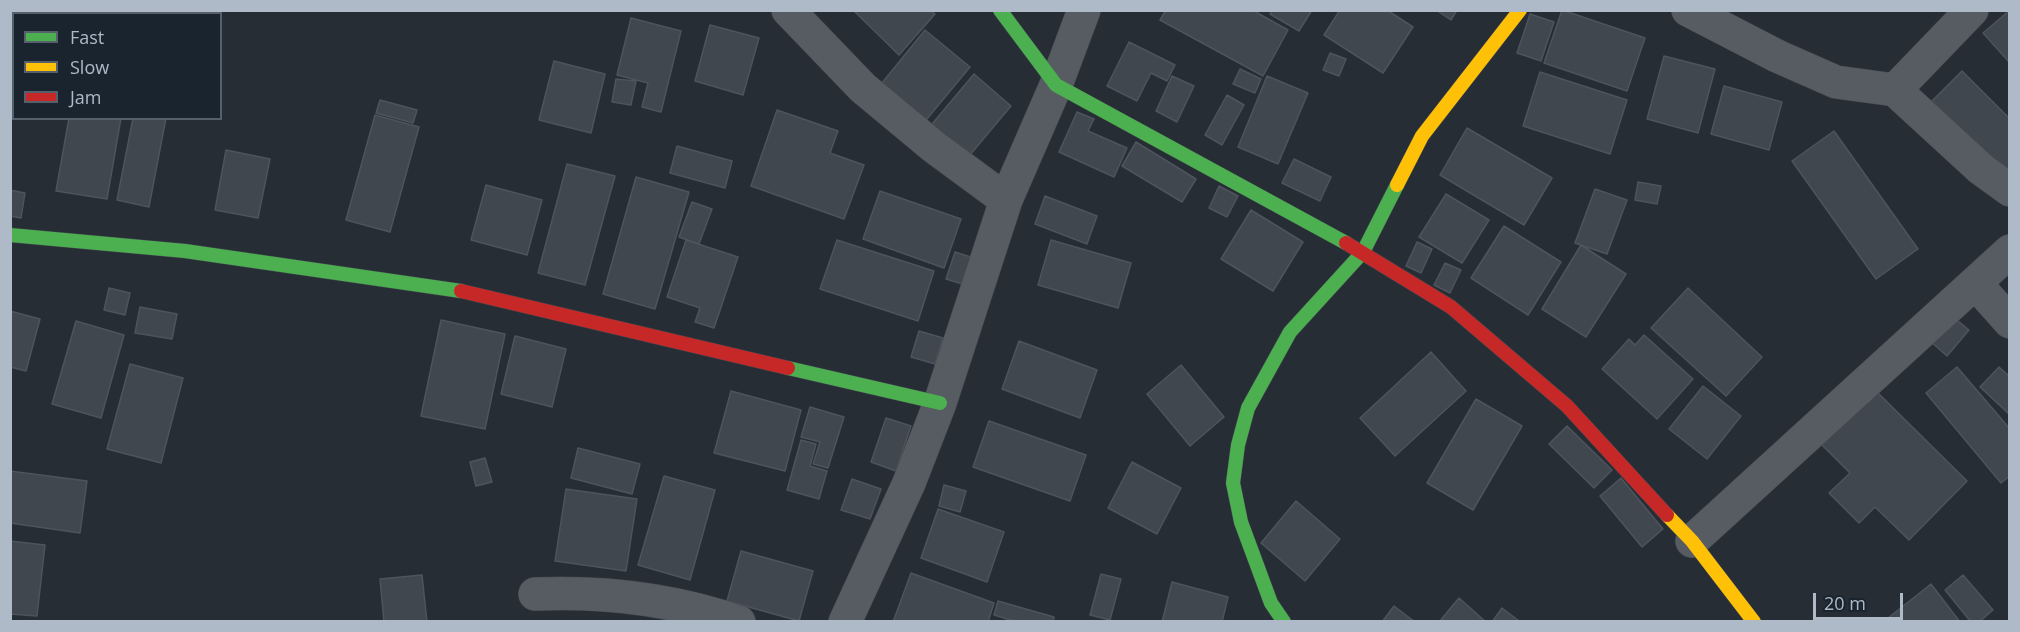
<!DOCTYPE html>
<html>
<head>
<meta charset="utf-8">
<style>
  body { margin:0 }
  #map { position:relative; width:2020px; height:632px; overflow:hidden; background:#262d35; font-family:"Open Sans",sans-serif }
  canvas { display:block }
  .frame { position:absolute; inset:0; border:12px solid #aebac7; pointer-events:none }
  .legend { position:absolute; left:12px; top:12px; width:210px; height:108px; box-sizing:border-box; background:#19242f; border:2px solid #55606c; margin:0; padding:8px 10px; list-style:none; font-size:18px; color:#aebac7 }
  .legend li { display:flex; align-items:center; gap:12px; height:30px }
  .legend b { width:30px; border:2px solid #55606c }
  .scale { position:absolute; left:1813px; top:593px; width:90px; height:27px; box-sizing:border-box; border:3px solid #aebac7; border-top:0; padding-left:8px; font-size:18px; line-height:21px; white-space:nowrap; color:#aebac7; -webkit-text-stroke:4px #19242f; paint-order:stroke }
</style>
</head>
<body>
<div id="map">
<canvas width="2020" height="632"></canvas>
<div class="frame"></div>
<ul class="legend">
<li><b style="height:8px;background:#4caf50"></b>Fast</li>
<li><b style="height:8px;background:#ffc107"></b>Slow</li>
<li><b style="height:8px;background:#c62828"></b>Jam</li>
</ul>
<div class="scale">20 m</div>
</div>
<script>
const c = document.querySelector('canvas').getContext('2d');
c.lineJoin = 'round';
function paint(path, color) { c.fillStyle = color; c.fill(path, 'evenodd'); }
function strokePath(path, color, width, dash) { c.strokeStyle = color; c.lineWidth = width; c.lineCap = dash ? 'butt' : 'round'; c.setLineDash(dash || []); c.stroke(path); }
const building = new Path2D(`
  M27,10H86L85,14H26Z
  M113,10H135L134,14H112Z
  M145,10H197V14H144Z
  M853,10H930L935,14L899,55Z
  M1166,10H1252L1288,30L1263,76L1160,20Z
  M1273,10H1312L1299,31L1270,14Z
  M1340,10H1387L1413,27L1383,73L1324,35Z
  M1436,10H1457L1451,20Z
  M1562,10L1645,38L1627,91L1544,63Z
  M2010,10V63L1983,33Z
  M1530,14L1554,22L1541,61L1517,53Z
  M631,18L681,31L661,112L642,107L648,83L617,75Z
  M710,25L759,38L743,95L695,81Z
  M925,30L970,67L917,131L873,94Z
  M1129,42L1175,65L1167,81L1151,73L1137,101L1107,86Z
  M1330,53L1346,59L1339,76L1323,70Z
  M1664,56L1715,69L1698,133L1647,119Z
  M554,61L605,74L591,133L539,120Z
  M1240,69L1261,79L1255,93L1233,84Z
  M1962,71L2010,119V169L1999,180L1925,108Z
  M1540,72L1627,100L1610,154L1523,126Z
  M974,74L1011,106L964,162L927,130Z
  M1172,76L1194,86L1177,122L1156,111Z
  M1267,76L1308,93L1278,164L1238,147Z
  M616,79L636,81L631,105L612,102Z
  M1724,86L1782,102L1769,150L1711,134Z
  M1227,95L1244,105L1222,145L1205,135Z
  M380,100L417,110L413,123L376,113Z
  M777,110L838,131L830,153L864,165L844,219L751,186Z
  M1077,112L1094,119L1088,131L1127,148L1114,177L1059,152Z
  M375,115L419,127L390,232L346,220Z
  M69,118H121L107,199L56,191Z
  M133,118H166L149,207L117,200Z
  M1467,128L1552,178L1524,225L1440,175Z
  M1834,131L1918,249L1876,279L1792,161Z
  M1136,142L1196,179L1182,202L1122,166Z
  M677,146L732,161L725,188L670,173Z
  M226,150L270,159L258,218L215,210Z
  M1294,159L1331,177L1320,201L1282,183Z
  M567,164L615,176L585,285L538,273Z
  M636,177L689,192L655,309L603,294Z
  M1638,182L1661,186L1657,204L1635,200Z
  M486,185L542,200L527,255L471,240Z
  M1219,186L1238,196L1227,217L1209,208Z
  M1595,189L1627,200L1607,254L1575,243Z
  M10,190L25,193L21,218L10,216Z
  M880,191L961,219L944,268L863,239Z
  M1446,194L1489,220L1462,263L1419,237Z
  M1045,196L1097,216L1087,244L1035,224Z
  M692,202L712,209L699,244L679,237Z
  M1251,210L1303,242L1273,291L1221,259Z
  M1504,226L1561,262L1528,315L1471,278Z
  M686,240L738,257L714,328L695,322L700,308L667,297Z
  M837,240L934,271L918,321L820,289Z
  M1051,240L1131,263L1118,308L1038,285Z
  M1417,242L1432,249L1421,273L1406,266Z
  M1581,245L1626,274L1586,337L1542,309Z
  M955,252L980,260L972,287L946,279Z
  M1445,263L1461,270L1450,293L1434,285Z
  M109,288L130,293L125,315L104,310Z
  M1688,288L1762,357L1726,396L1651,328Z
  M140,307L177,314L172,339L135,333Z
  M10,311L40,319L26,371L10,367Z
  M1952,316L1969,330L1947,356L1930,341Z
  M441,320L505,334L485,429L421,416Z
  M76,321L124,335L101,418L52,404Z
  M919,331L943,338L935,364L911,357Z
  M1644,335L1693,379L1657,419L1602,369L1629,339L1635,345Z
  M515,336L566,349L552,407L501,394Z
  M1019,341L1097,370L1080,418L1002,389Z
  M1431,352L1466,391L1395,456L1360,418Z
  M130,364L183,378L161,463L107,449Z
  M1181,365L1224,417L1190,446L1147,394Z
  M1957,367L2010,429V476L2001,483L1926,393Z
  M1999,367L2010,377V415L1980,387Z
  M1703,386L1741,416L1707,459L1669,429Z
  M731,391L801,410L785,471L714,453Z
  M1876,391L1967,481L1909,540L1875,507L1859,523L1829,493L1850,473L1822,445Z
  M1476,399L1522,426L1473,510L1427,483Z
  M810,407L844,417L828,468L813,464L820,442L801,437Z
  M886,418L911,426L896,471L871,462Z
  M989,421L1086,455L1070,501L973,467Z
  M1567,426L1612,470L1594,488L1549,444Z
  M801,440L816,444L810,466L827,471L819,499L787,490Z
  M578,448L640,464L632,494L571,478Z
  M485,458L492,482L476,486L470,462Z
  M1132,462L1181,488L1157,534L1108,508Z
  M10,471L87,481L80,533L10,523Z
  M664,476L715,490L690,580L638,565Z
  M1621,478L1663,529L1642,547L1600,496Z
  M852,479L881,489L870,519L841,510Z
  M944,485L966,491L960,512L939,506Z
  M566,489L637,499L626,571L555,561Z
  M1296,501L1340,539L1305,581L1261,543Z
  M938,509L1004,532L987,582L921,558Z
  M10,541L45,545L37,616L10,614Z
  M741,551L813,571L799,621L727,601Z
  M911,573L994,603L988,622H893Z
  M1101,574L1121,579L1110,620L1090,615Z
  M422,575L427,622H384L380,579Z
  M1963,575L1993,610L1979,622H1971L1945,590Z
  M1172,582L1228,597L1222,622H1162Z
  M1931,584L1960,622H1883Z
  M1459,598L1486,622H1439Z
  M998,601L1054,617L1053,622H1017L994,615Z
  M1394,606L1415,622H1382Z
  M1502,608L1519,621V622H1492Z`);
paint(building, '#41474e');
strokePath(building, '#4d545d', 1.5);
const street = new Path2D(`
  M788,10L863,88L934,147L1006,200
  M1688,10L1777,56L1836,82L1895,90L1972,10
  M1895,90L1981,169L2010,190
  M1976,284L2010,322
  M1692,541L2010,251
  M535,594C606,591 672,599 739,622
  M845,622L909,483L940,403L1006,200L1056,85L1084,10`);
const fast = new Path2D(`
  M1000,10L1056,85L1346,243
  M10,235L185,251L461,291
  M788,368L940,403
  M1284,622L1271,603L1241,522L1233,483L1238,445L1248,408L1290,332L1363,252L1397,185`);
const slow = new Path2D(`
  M1397,185L1422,136L1520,10
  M1667,515L1692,541L1754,622`);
const jam = new Path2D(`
  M1346,243L1451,307L1567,406L1667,515
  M461,291L788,368`);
strokePath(street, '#42484e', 34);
strokePath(fast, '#42484e', 15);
strokePath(slow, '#42484e', 15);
strokePath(jam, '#42484e', 15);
strokePath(street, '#565c62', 33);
strokePath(fast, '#4caf50', 14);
strokePath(slow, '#ffc107', 14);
strokePath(jam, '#c62828', 14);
</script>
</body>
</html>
